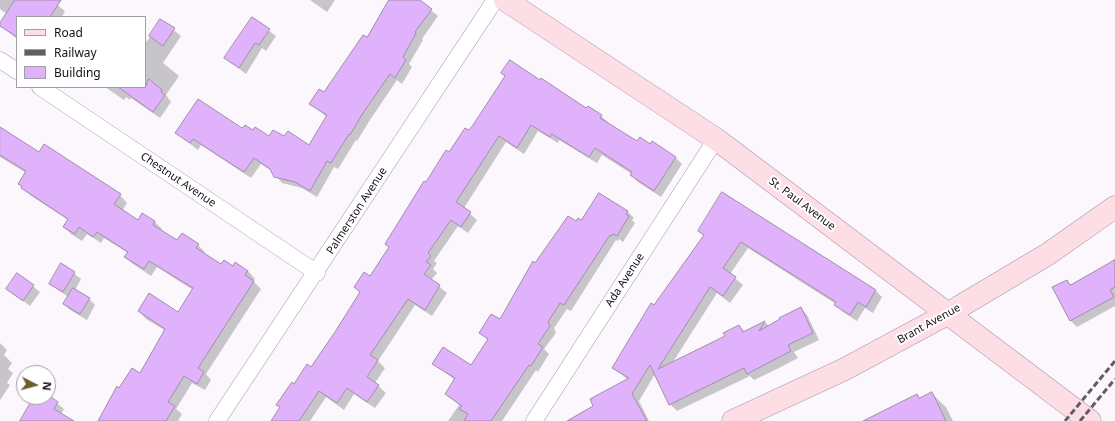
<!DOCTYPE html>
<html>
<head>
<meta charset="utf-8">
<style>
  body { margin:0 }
  #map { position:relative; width:1115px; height:421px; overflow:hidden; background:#fbf7fd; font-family:"Noto Sans",sans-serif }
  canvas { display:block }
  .legend { position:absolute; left:16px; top:16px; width:130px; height:72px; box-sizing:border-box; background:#fff; border:1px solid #a19fa3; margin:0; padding:5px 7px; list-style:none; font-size:12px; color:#150e19 }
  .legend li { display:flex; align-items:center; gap:8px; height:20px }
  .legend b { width:20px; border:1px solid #a19fa3 }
  .north { position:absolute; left:16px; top:365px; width:40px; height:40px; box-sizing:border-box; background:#fff; border:1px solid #a19fa3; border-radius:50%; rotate:96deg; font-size:11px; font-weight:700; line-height:16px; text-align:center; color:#150e19 }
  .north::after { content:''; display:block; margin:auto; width:14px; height:18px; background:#6b5e2b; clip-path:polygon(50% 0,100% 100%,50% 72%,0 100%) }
</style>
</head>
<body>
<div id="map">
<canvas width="1115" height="421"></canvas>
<ul class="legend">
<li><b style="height:5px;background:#fedee5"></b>Road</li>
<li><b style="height:5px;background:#625c65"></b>Railway</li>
<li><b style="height:11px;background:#e0b2fb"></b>Building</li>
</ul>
<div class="north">N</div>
</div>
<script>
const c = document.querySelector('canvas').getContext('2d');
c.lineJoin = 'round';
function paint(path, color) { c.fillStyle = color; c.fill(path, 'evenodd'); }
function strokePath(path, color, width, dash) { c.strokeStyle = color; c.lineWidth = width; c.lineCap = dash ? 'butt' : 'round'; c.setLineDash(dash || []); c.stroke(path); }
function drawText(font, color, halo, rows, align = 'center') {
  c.font = font + ' "Noto Sans",sans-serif'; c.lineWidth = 4; c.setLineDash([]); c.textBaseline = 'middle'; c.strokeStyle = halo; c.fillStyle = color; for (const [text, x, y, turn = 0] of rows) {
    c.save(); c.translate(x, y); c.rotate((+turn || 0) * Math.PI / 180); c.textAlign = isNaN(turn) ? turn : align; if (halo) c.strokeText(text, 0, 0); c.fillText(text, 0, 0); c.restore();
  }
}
paint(new Path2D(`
  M0,0H51L65,11L62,17H17V39L0,25L7,14L0,9Z
  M310,0H335L327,12Z
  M395,0H418L438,16L422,39L423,40L409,64L412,67L402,84L397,80L370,120L357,141L356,140L338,169L334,167L317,197L302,188L282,183L273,172L261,164L251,178L201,145L198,150L176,133L242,130L253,132L269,138H284L309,146L327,117L310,104L324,93L368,39Z
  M252,19L276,36L266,51L262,48L246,74L225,58Z
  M161,20L181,36L163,63L179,76L166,95L171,102L160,118L131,98L130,100L126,97L124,100L105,87H145V44Z
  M541,81L601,116L608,122L607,124L637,142L650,145L675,157L682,164L661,197L638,182L631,175L632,174L602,155L597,163L559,140L558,143L538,131L524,154L506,142L464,208L477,220L468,233L458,226L434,261L437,263L433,269L437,273L431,280L447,293L432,316L415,305L378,361L385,368L375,383L386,393L375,408L354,394L344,410L326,397L310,421H272L281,408L278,405L294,385L312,368L361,293L355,287L371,277L390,248L386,244L446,152L449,154L469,131Z
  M0,129L39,153L120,195L127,203L122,211L138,221L155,222L162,229L161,231L177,242L198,245L205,252L204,254L222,265L248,271L255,279L253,281L261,289L206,374L211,380L205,390L192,383L176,409L182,414L178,421H99L120,389L140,374L166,331L146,319L139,311L178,313L193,290L157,267L151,276L133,264L125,257L128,253L104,238L101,243L87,234L82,241L71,234L64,227L68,220L30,195L19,184L26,173L0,157Z
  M723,193L875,290L882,297L873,313L865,308L857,321L843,312L836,304L748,248L730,274L743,285L730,303L717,293L673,362L726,337L739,326L745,332L765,322L769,326L801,308L807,315L819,340L794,352L798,358L777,369L754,380L750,376L677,411L670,404L655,374L639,401L649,421H582L595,406L628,380L613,367L704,236L700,231Z
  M599,194L628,212L634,218L632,220L635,223L623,242L619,239L618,241L616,240L571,311L567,309L554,328L556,333L544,349L549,354L538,372L536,370L502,421H448L459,405L446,394L455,380L434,364L471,367L489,341L486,339L492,343L480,333L500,321L536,264L576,222H581Z
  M1115,261V306L1077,327L1071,321L1053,288L1067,281L1071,285Z
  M62,264L81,279L75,290L89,299L95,305L87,320L70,310L64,304L68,297L50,284Z
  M17,274L40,292L30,306L8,289Z
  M0,343L7,350L4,355L12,363L8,369L13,373L7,383L10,385L0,400Z
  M931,393L946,407L953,421H865L917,395L920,398Z
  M48,396L64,409L61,414L72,421H21L36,397Z`), '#0003');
const building = new Path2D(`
  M15,0H61L50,17H17V37L0,26V23Z
  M389,0H420L432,9L415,32L416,33L403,57L406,60L395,78L390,74L363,113L350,135L349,134L331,163L327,161L310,191L295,182L274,177L270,169L254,158L244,172L193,139L190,143L175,133L198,99L242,128L245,125L253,130L255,127L269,136L273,130L284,136L288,131L309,145L327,115L309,104L319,89L324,92L363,35L367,37Z
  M252,17L270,29L259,45L255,43L239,68L224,58Z
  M160,19L175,28L163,46L149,36Z
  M510,60L540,80L541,78L586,108L588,106L602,115L600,118L637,141L640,137L650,144L652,141L676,157L654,191L630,175L632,172L595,148L589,157L552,134L550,137L531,125L517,148L499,136L456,202L471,212L461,227L451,220L428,253L431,256L426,262L431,265L424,274L440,285L425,310L408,299L370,355L378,360L367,377L379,385L367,402L347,388L337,403L319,391L299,421H271L280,407L276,405L292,382L294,384L307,364L311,367L335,332L360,292L354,287L364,272L370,276L389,247L385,244L424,181L426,182L446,150L449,152L465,128L469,130L473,125L505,76L501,73Z
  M149,79L162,90L161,92L165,95L153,112L118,87H145Z
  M0,127L39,152L44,144L121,194L114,204L138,220L142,213L155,221L153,225L177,240L182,233L199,244L196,248L221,264L224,260L233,266L235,262L248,271L245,275L254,281L198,368L204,372L197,384L184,376L168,402L175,406L166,421H98L117,386L119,388L132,368L140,373L165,329L138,311L149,293L178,312L193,288L149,261L144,269L124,257L128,252L97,232L93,237L79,227L75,234L63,227L68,219L21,188L22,186L18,184L26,171L0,155Z
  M722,192L876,290L866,307L858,302L850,315L834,305L836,302L741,242L723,268L736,277L723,296L710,287L658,369L725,336L723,333L739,325L743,332L765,321L759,331L780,319L779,318L801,307L813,333L788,345L791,351L770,362L747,374L744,368L669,405L650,365L632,394L647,421H567L593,406L590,399L629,378L612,368L651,303L654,305L704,235L698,231Z
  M599,193L628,211L626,214L629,216L617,236L613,234L611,236L610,235L564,305L560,303L548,322L550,326L538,344L543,347L531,366L529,365L491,421H464L468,414L459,409L462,406L445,394L455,378L432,364L443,347L471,365L488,339L479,333L491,314L500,319L533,261L535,263L568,216L576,221L578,218L581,220Z
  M1115,260V287L1110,290L1114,297L1070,321L1052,287L1067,280L1070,285Z
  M61,263L75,272L63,292L49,284Z
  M17,273L34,285L23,301L6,289Z
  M73,288L90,298L80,314L63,304Z
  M932,392L946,421H863L917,394L919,398Z
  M34,397H51L58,402L54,409L74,421H20Z`);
paint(building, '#e0b2fb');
strokePath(building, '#9f8daa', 1);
const minor = new Path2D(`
  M0,60L17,71
  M40,87L317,273
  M217,421L495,0
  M534,421L716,139`);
const secondary = new Path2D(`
  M505,0L716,139L1090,421
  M733,421L845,369L949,313L1048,254L1115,207`);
strokePath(minor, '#a593b1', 17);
strokePath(secondary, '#a593b1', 23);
strokePath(minor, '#fff', 16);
strokePath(secondary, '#fedee5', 22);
strokePath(new Path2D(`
  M1065,421L1115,361
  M1080,421L1115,379`), '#625c65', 3, [6, 3]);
drawText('11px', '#150e19', '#fff', [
  ["Chestnut Avenue",178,180,34],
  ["St. Paul Avenue",802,204,37],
  ["Palmerston Avenue",357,211,-57],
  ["Ada Avenue",625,280,-57],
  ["Brant Avenue",929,324,-29]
]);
</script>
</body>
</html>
